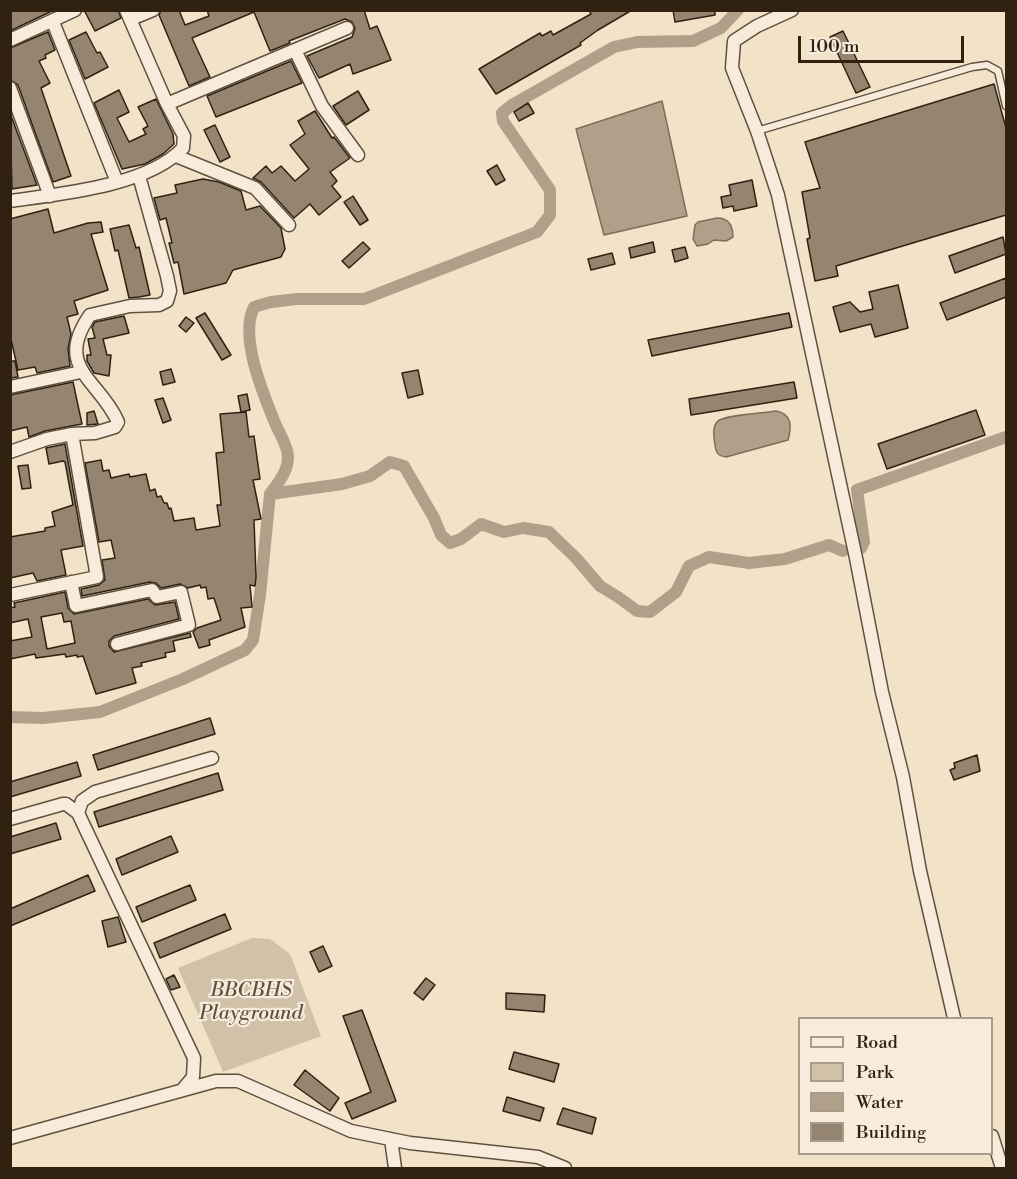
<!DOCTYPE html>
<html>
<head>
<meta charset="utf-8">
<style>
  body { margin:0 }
  #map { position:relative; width:1017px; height:1179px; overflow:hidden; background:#f2e2c8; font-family:"Libre Bodoni",serif }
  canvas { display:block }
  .frame { position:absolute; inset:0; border:12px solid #302111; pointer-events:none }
  .legend { position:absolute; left:798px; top:1017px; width:195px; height:138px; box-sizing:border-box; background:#f7ecdb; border:2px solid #a79b8a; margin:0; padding:8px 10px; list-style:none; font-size:18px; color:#302111 }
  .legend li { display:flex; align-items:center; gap:12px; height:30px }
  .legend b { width:30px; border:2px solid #a79b8a }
  .scale { position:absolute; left:798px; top:36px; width:166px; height:27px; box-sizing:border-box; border:3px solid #302111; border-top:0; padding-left:8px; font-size:18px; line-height:21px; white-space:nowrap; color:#302111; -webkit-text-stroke:4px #f7ecdb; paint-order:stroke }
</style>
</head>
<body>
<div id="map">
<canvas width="1017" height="1179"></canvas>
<div class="frame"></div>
<ul class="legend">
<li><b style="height:8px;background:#f7ecdb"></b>Road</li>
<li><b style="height:16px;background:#d1c1a9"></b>Park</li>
<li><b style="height:16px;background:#b0a08a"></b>Water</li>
<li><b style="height:16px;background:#958570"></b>Building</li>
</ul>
<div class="scale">100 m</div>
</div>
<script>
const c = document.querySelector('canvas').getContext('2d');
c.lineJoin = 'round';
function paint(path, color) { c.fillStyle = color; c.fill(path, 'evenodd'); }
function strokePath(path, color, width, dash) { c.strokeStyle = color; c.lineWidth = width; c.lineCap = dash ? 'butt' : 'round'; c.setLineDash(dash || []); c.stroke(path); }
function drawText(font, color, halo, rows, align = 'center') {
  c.font = font + ' "Libre Bodoni",serif'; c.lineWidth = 4.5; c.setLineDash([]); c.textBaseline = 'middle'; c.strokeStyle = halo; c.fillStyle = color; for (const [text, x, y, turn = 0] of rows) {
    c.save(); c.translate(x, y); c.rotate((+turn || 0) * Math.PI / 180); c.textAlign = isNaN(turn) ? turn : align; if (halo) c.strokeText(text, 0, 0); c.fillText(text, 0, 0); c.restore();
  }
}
paint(new Path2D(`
  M252,938L270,939L290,954L321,1036L223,1072L178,968Z`), '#d1c1a9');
const water = new Path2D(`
  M662,101L687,216L604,235L576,129Z
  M717,218C729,218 733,226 733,237L726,241L714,240L708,244L697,246L693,239L695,225L698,222Z
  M776,411C792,414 792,426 788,440L726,457C718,456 716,453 715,445C714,438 712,428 717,422C722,415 765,413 776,411Z`);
paint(water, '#b0a08a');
strokePath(water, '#7d6d5a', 1.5);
strokePath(new Path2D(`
  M270,494C278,483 288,472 288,457C288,446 279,433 275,423C263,393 239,337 254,307L271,302L297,299H364L537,232L550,215V190L503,121L502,113L512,105L614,47L637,42L693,41L721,28L738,10
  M861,548L864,542L857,490L1006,437
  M10,717L43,718L100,712L183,679L245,650L253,640L260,595L270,494L342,484L370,476L390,462L404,466L434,518L441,535L450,543L461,539L481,524L504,532L523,528L549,532L576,558L600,586L618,597L637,611L650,612L676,592L689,566L709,557L749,563L785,559L829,545L843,551`), '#b0a08a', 12);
const building = new Path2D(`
  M10,10H54L10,31Z
  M84,10H118L121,18L95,31Z
  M161,10H179L185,25L209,16L207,10H364L370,29L377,26L391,60L353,74L350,64L319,78L307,56L352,37L355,28L352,22L345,19L289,41L290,43L270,51L254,12L192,38L210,77L189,86L159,15Z
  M589,10H632L598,30L580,43L581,45L496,94L479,69L540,33L542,36L551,31L553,35L591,14Z
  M673,10H715V15L675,22Z
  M843,31L870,87L856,93L830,37Z
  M48,32L55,50L45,55L46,58L39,61L50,83L41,88L71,176L53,182L18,85L10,80V48Z
  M86,32L97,53L100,52L108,67L85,79L69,40Z
  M291,61L302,83L216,117L207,96Z
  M994,84L1006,128V215L836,266L838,276L815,281L807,239L810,238L802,192L820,188L805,142Z
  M119,90L129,112L117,118L129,142L146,134L143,129L148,126L138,107L156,99L173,134L174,144L163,154L145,164L122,169L94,103Z
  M358,91L369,110L346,125L333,106Z
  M528,103L534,113L519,121L514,112Z
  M315,111L332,138L334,137L350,158L330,172L337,181L332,186L341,197L319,215L310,204L294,218L261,182L253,178L266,166L272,173L281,166L295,181L309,169L290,145L305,134L298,121Z
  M10,113L37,185L12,189Z
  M215,125L230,157L220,162L204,130Z
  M497,165L505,180L496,185L487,171Z
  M203,179L219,182L241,191L246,210L260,206L281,228L285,249L281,257L233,270L226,283L184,294L178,262L174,263L169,243H172L166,218L160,220L154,198L177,193L175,185Z
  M752,180L757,206L734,211L733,206L723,208L721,197L731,195L729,185Z
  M353,196L368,220L360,225L344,202Z
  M48,209L54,233L88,223L101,222L103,232L91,234L108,290L74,301L78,314L67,317L71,334L68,349L70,366L37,373L35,367L18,370L10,335V219Z
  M129,225L136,248L139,247L150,295L139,297L129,298L118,250L115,251L110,229Z
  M1003,237L1006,254L955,273L949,256Z
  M363,242L370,249L349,268L342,261Z
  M653,242L655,252L631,258L629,248Z
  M685,247L688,258L675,262L672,250Z
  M612,253L615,264L591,270L588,259Z
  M1006,278V297L947,320L940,303Z
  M898,285L908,328L875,337L871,324L840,332L833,307L850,302L860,312L873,309L869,292Z
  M205,313L231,355L222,360L196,318Z
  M789,313L792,327L652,356L648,340Z
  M124,316L129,333L103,339L107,355H111L109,376L94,373L87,361V355H91L88,339L95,338L92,327L95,322Z
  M186,317L194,323L186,332L179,326Z
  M10,361H15L18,377L10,378Z
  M171,369L175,382L163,385L160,372Z
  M418,370L423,394L408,398L402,373Z
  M73,382L82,424L45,431L29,437L27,427L10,431V395Z
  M794,382L797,398L691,415L689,399Z
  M247,394L250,410L241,412L238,396Z
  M163,398L171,420L163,423L155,400Z
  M976,410L985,435L887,469L878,444Z
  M94,411L98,424L87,425V413Z
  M246,412L249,437L254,436L260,479L253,480L261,519L254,520L256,577L255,586L250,585L252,607L241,608L245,627L209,640L210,645L199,648L193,632L197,628L221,620L214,598L208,599L206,587L201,588L200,585L188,588L180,584L161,588L156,583L150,582L82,596L81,589L99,585L105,580L102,560L115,558L111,540L99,542L85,463L101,460L103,471L109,470L111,478L129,474L130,477L146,474L150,491L155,489L157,497L161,496L164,503H167L169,509L171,508L174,521L194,518L196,530L220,526L217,505H221L216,453L224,452L220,414Z
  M65,444L83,546L61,550L66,575L37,581L33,573L10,578V537L45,531V528L55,526L52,512L73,505L65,462L63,461L49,464L46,448Z
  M28,465L31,488L22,489L18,466Z
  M65,592L68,608L74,614L148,599L155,605L175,602L179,619L114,636L109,641V646L114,652L190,633L191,637L173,641L175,651L165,653L166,657L141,663L142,666L132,668L136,683L96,694L83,656L77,657V655L66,657L65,654L36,658L35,654L10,659V641L32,637L28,619L10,623V608L15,607L14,603ZM62,613L64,622L71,621L75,643L47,649L41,617Z
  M210,718L215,734L98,770L93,755Z
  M977,755L980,771L954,780L950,770L955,768L954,763Z
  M77,762L81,776L10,797V782Z
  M218,773L223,790L99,827L94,812Z
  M56,823L61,839L10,854V837Z
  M171,836L178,852L122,875L116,859Z
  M88,875L95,891L10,926V909Z
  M190,885L196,900L142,922L136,907Z
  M225,914L231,929L160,958L154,943Z
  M118,917L126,942L108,947L102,921Z
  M323,946L332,966L319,972L310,952Z
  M174,975L180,987L171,990L166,979Z
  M426,978L435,985L423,1000L414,993Z
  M506,993L545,995L544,1012L506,1009Z
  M362,1010L396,1101L352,1119L345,1103L371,1092L343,1016Z
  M514,1052L559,1064L554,1082L509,1069Z
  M305,1070L339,1098L330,1111L294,1085Z
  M507,1097L544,1108L540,1121L503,1111Z
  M563,1108L596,1118L592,1134L557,1124Z`);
paint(building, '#958570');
strokePath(building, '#302111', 1.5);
const service = new Path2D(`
  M757,131L972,67L987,65L998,71L1006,106`);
const minor = new Path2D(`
  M126,10L167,104
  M792,10L757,26L734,41L732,68L757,131L778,195L856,558L882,692L903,777L920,871L954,1018
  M131,19L153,10
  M53,22L117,182
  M10,40L75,10
  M295,50L322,106L358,155
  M10,88L50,196
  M176,156L255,188L289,225
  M10,201C60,194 148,186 183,148L184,136L167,104L347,28
  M10,387L81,372
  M10,452L47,439L72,434
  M71,582L76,606L152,590L157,597L181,592L189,625L117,644
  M10,595L97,577L72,434L95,433L115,427L118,422C100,380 53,368 90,315L130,306L159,305L167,301L170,291L167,276L139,176
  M78,813L82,801L95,792L212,758
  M10,819L63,804H66L78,813L194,1058L193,1077L183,1089
  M992,1136L1002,1168
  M10,1138L216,1081H238L351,1131L410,1143L538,1157L565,1168
  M391,1139L395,1168`);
strokePath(service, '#60513f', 9);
strokePath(minor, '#60513f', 15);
strokePath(service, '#f7ecdb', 6);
strokePath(minor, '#f7ecdb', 12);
drawText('italic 20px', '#60513f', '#f7ecdb', [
  ["BBCBHS",251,991],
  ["Playground",251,1014]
]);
</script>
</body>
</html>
